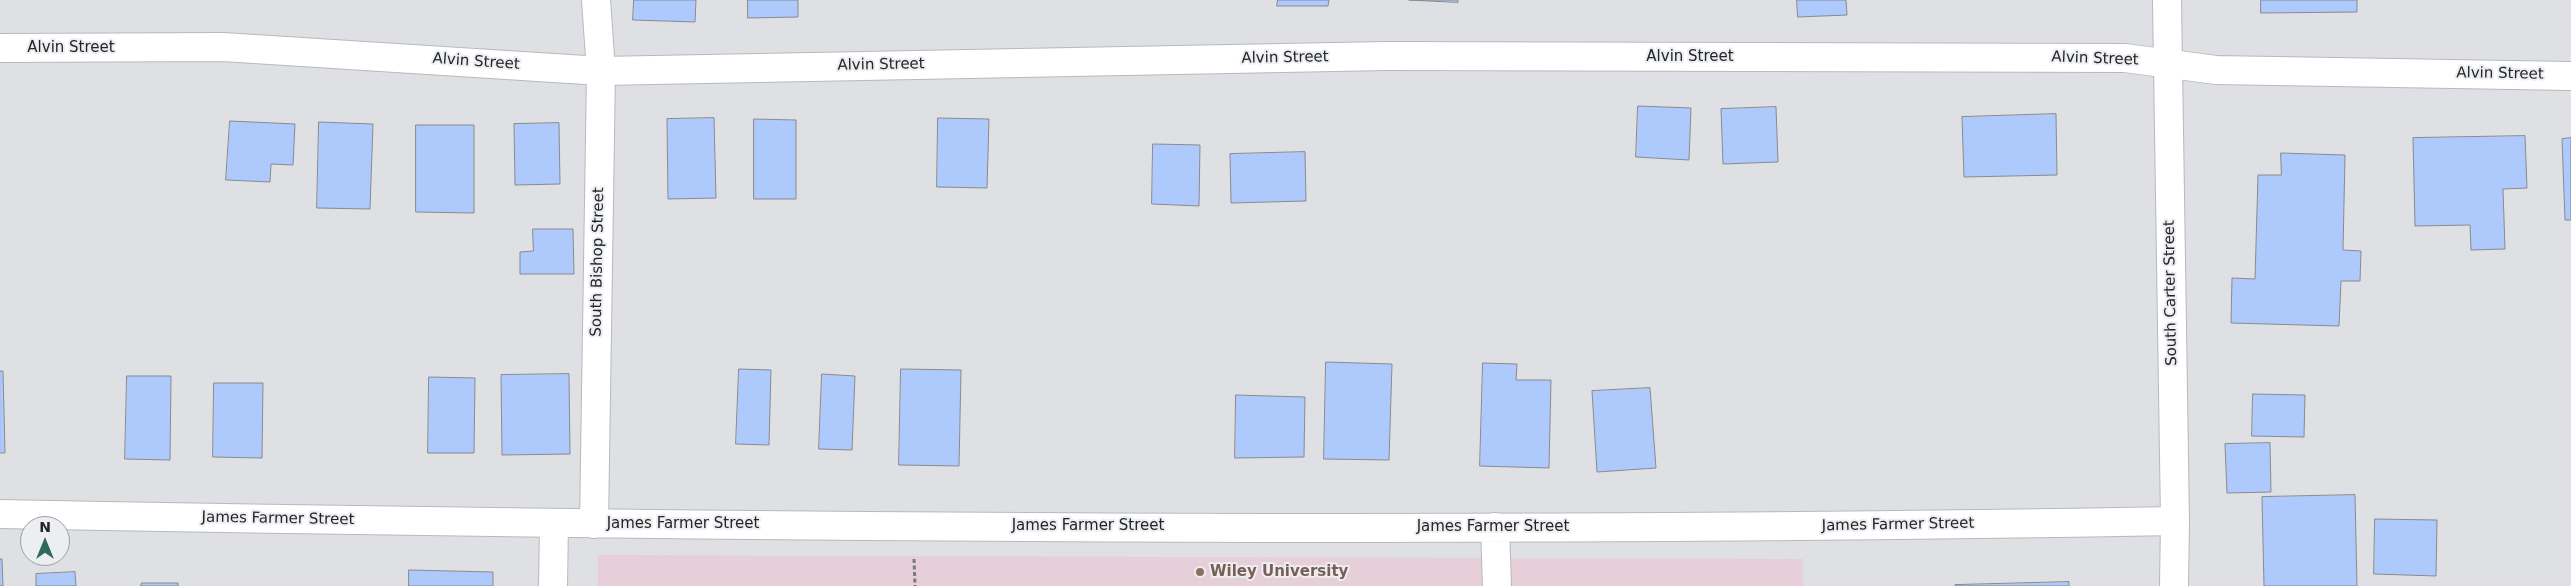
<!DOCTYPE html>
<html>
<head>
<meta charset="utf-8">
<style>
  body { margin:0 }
  #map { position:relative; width:2571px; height:586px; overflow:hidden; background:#dfe0e3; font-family:"DejaVu Sans",sans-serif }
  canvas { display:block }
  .north { position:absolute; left:20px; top:516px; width:50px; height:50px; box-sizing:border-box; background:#eceef1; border:1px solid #9c9ea0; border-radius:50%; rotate:0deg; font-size:14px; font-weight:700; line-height:20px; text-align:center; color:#242526 }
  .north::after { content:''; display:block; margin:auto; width:18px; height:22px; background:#2f6c58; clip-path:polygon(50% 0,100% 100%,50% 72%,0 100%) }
</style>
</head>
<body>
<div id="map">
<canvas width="2571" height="586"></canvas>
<div class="north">N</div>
</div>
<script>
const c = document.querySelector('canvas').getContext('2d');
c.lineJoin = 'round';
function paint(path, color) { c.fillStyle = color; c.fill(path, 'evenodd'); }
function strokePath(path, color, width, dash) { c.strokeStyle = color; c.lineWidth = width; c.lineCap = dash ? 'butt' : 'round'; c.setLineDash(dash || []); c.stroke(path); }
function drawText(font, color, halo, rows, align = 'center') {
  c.font = font + ' "DejaVu Sans",sans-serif'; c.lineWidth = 4; c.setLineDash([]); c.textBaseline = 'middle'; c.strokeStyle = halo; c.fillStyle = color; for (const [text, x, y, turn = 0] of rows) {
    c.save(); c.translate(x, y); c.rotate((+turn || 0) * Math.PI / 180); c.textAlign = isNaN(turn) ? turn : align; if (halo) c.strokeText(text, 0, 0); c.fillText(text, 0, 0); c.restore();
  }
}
paint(new Path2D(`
  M598,555L1803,559V586H598Z`), '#e7cfda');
const building = new Path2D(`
  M634,0H696L695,22L633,20Z
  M748,0H798V17L748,18Z
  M1278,0H1329L1328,6H1277Z
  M1409,0H1458V2Z
  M1797,0H1846L1847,15L1798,17Z
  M2261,0H2357V12L2261,13Z
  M1638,106L1691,108L1689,160L1636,157Z
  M1776,107L1778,162L1723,164L1721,109Z
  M2056,114L2057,175L1964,177L1962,117Z
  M714,118L716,198L668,199L667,119Z
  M938,118L989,119L987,188L937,187Z
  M754,119L796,120V199H754Z
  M230,121L295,124L293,165L271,164L270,182L226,180Z
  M319,122L373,124L370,209L317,208Z
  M559,123L560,184L515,185L514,124Z
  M416,125H474V213L416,212Z
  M2525,136L2527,188L2503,189L2505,249L2471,250L2470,225L2415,226L2413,138Z
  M2571,138V220H2565L2562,139Z
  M1153,144L1200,145L1199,206L1152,204Z
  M1305,152L1306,201L1231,203L1230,154Z
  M2281,153L2345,155L2343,250L2361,251L2360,281H2341L2339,326L2231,323L2232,278L2255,279L2258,175H2281Z
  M533,229H573L574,274H520V252L533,251Z
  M1326,362L1392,364L1389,460L1324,459Z
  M1483,363L1517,364L1516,380H1551L1549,468L1480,466Z
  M739,369L771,370L769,445L736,444Z
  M901,369L961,370L959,466L899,465Z
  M0,371H3L5,453H0Z
  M569,374L570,454L502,455L501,375Z
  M822,374L855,376L852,450L819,449Z
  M127,376H171L170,460L125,459Z
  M429,377L475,378L474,453H428Z
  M214,383H263L262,458L213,457Z
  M1650,388L1656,468L1597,472L1592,391Z
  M2253,394L2305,395L2304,437L2252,436Z
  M1236,395L1305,397L1304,457L1235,458Z
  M2270,443L2271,492L2227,493L2225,444Z
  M2355,495L2357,586H2264L2262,497Z
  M2375,519L2437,520L2436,576L2374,574Z
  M0,559H2L3,586H0Z
  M409,570L493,572V586H409Z
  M75,572L76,586H36V574Z
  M2069,582V586H1955V585Z
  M142,583H178V586H141Z`);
paint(building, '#aec9fb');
strokePath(building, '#898a8d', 1);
const minor = new Path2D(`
  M0,48L223,47L601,71L1387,56L2125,58L2216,70L2571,76
  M0,514C725,528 1450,534 2175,521
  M594,524L601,71L596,0
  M1495,527L1497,586
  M553,586L554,524`);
const tertiary = new Path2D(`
  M2167,0L2175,521L2174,586`);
strokePath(minor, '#b7b9bc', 30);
strokePath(tertiary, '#b7b9bc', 30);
strokePath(new Path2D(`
  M914,559L915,586`), '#797a7c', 3, [4, 2.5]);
strokePath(minor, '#fff', 28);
strokePath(tertiary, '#fff', 28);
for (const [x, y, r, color] of [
  [1200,572,5,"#8d6e63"]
]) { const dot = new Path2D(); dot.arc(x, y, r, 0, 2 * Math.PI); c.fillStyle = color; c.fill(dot); strokePath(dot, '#eceef1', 2); }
drawText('15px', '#242526', '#eceef1', [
  ["Alvin Street",71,48],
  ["Alvin Street",1690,57],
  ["Alvin Street",1285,58,-1],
  ["Alvin Street",2095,59,2],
  ["Alvin Street",476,62,4],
  ["Alvin Street",881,65,-1],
  ["Alvin Street",2500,74,1],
  ["South Bishop Street",598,262,-89],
  ["South Carter Street",2171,293,-91],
  ["James Farmer Street",278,519,1],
  ["James Farmer Street",683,524],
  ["James Farmer Street",1898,525,-1],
  ["James Farmer Street",1088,526],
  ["James Farmer Street",1493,527]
]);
drawText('bold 15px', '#785e54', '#eceef1', [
  ["Wiley University",1210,572]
], 'left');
</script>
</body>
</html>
